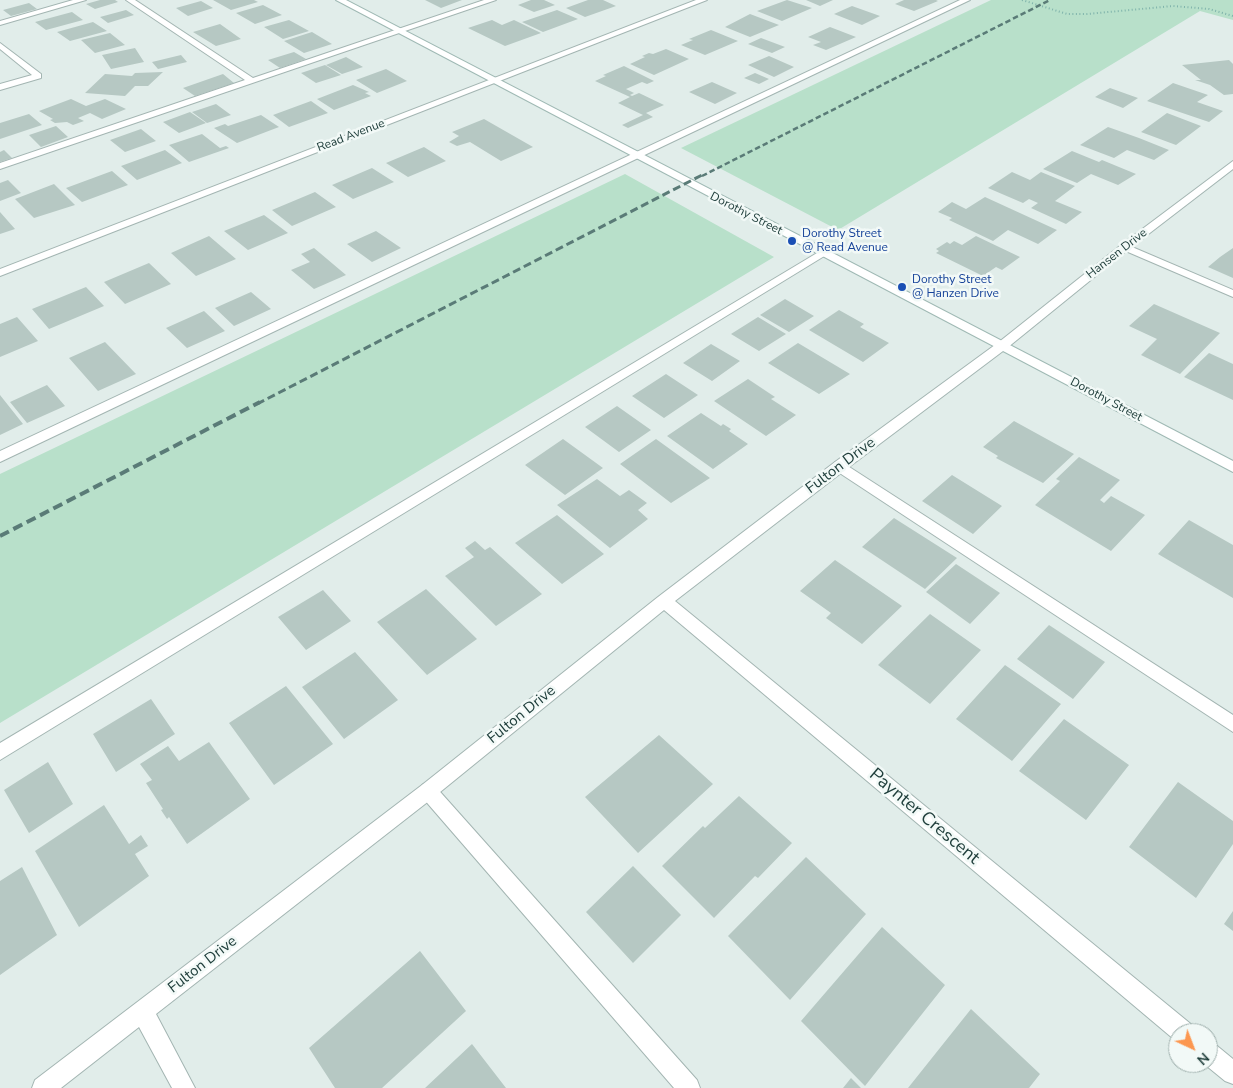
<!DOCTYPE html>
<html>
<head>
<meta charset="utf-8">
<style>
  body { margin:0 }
  #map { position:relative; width:1233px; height:1088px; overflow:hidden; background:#e1edea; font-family:"Nunito Sans",sans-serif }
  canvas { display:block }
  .north { position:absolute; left:1168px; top:1023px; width:50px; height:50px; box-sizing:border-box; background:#f2f9f7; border:1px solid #9eafac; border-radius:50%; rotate:137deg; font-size:14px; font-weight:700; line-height:20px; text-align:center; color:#203f3c }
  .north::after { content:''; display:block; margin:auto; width:18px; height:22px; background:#fc9750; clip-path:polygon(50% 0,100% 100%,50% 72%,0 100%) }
</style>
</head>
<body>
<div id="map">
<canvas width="1233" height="1088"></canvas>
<div class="north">N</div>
</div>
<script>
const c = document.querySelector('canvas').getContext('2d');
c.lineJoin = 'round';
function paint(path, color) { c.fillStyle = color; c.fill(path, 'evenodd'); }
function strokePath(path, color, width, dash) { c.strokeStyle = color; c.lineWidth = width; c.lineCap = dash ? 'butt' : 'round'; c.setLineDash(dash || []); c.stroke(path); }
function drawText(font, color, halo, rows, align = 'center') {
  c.font = font + ' "Nunito Sans",sans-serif'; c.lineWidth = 5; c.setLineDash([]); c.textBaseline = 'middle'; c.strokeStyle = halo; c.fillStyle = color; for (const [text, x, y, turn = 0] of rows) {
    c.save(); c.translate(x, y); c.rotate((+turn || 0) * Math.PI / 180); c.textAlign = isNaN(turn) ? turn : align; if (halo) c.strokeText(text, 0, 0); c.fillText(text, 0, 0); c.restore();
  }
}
paint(new Path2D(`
  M991,0H1233V20L1200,11L838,230L681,148Z
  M625,174L774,257L0,723V474Z`), '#b8e0ca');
paint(new Path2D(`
  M100,0H115L118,2L95,9L86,4Z
  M213,0H254L258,2L231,10Z
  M425,0H462L441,8Z
  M531,0H544L555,5L534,12L518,5Z
  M588,0H603L616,6L585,17L566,8Z
  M787,0L812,8L782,21L757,11Z
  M806,0H833L820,6Z
  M904,0H936L938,1L914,11L895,4Z
  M201,1L213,8L188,16L176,8Z
  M29,3L37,9L11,16L3,10Z
  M263,5L282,15L255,24L236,13Z
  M852,6L880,16L862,25L834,14Z
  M126,10L134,15L108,23L100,17Z
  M557,10L578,19L543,32L522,22Z
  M72,12L83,20L46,30L35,22Z
  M750,14L779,25L750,37L725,27Z
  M289,20L309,31L283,39L264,27Z
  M492,20L502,25L514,20L541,33L505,46L468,28Z
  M93,22L107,31L70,41L57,32Z
  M220,24L241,39L216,46L193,32Z
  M830,27L856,37L826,50L813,45L821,42L808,37Z
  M711,30L738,41L705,55L681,45L693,40L689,39Z
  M312,32L332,44L304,53L284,41Z
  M110,33L125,45L95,53L81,40Z
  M761,38L785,47L772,53L748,44Z
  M135,48L144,62L111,69L102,55Z
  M666,49L689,59L654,75L630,64L645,57L642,56L649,53L653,54Z
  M294,52L306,59L280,68L268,60Z
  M181,55L187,62L158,69L152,62Z
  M769,56L794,67L774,77L748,65Z
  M346,57L363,67L342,74L326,65Z
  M1229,60L1233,64V94L1224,95L1210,85L1195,80H1201L1182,65Z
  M325,65L341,75L316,83L301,73Z
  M624,66L654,81L647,84L642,82L626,89L634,93L630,95L632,96L639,93L664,105L646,113L653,117L628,128L622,125L643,115L618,103L630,97L595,81L606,76L603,75Z
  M386,69L407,81L377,93L356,80Z
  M163,72L148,86H135L125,96L85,93L105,74L132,76L135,73Z
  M755,73L769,79L759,84L744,78Z
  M223,74L234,83L195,96L183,88Z
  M712,82L737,93L715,104L689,92Z
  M1173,83L1208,95L1197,102L1223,111L1209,122L1147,101Z
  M353,85L369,92L365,93L371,96L334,110L317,99Z
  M1110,88L1138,98L1123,108L1095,97Z
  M71,99L86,106L105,99L126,109L102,119L90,113L78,118L84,121L73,125L67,122L55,123L50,120L53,119L39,111Z
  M311,101L328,113L289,127L273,115Z
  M216,104L231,115L207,123L192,112Z
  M190,112L206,123L179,133L163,122Z
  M1167,113L1201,126L1176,145L1141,132Z
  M29,114L42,125L0,139V123Z
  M261,115L279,127L237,143L214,128L225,124L228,126Z
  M484,119L533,147L501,161L470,142L457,146L449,142L459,136L452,132Z
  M56,126L68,137L41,147L29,135Z
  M1108,127L1139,138L1169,150L1154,160L1127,150L1114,158L1080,145Z
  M141,129L156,141L125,152L110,140Z
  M202,134L220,148L226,146L229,148L189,162L169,145Z
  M424,147L446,161L408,177L386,163Z
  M4,150L12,158L0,162V152Z
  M165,150L182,163L137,180L121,166Z
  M1072,151L1099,162L1102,160L1136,174L1118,185L1091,174L1077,183L1043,169Z
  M372,168L394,182L353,199L332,185Z
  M112,171L128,185L82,202L66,188Z
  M1012,172L1030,180L1041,172L1075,186L1055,201L1082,212L1066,224L1031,208L1038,203L1029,199L1023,203L988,188Z
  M8,180L21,193L0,201V183Z
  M54,184L75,205L34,218L15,199Z
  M315,192L336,207L292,226L272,210Z
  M985,197L1057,230L1038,244L1008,230L993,241L949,220L952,218L938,212L952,202L966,209Z
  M0,212L15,229L0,234Z
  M264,215L288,233L248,250L224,231Z
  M376,231L401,248L372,262L347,244Z
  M209,236L236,259L196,276L171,253Z
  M976,236L1020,257L1002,270L996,267L983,276L936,253L939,251L936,249L947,242L950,244L954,241L962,245Z
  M314,248L346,275L314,289L291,270L310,262L301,254Z
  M1233,248V278L1208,267L1220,257Z
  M149,263L171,284L125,304L104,282Z
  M86,287L104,306L49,329L32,309Z
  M251,292L271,309L234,326L215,308Z
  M785,299L814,316L789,332L760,315Z
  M1154,304L1220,333L1180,374L1141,355L1157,339L1129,326Z
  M839,310L864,324L860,327L889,343L863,362L809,330Z
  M204,311L225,331L187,348L166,328Z
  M17,317L38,341L0,357V324Z
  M758,317L786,334L759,351L731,334Z
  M105,342L136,374L98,391L69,358Z
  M798,343L850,374L819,394L768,363Z
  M711,344L740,361L712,381L683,363Z
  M1209,353L1233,364V400L1184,377Z
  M666,374L698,395L664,418L632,396Z
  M748,379L775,397L771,399L796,415L766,436L714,401Z
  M47,385L65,406L27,423L10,402Z
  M0,395L23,424L0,435Z
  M617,406L651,430L619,452L585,427Z
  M701,413L721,426L723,424L731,429L729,431L748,444L713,469L667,436Z
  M1014,421L1074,454L1043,483L996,458L998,456L983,447Z
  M563,439L603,468L565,495L525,465Z
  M656,439L710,478L671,503L620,464Z
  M1079,457L1120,480L1100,500L1104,503L1111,496L1145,515L1111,551L1035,505L1060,481L1056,479Z
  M952,475L1002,506L973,534L922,501Z
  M597,479L620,496L629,490L647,503L638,510L648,519L610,548L557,505Z
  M557,515L604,554L562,584L515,543Z
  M894,518L957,558L925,589L862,547Z
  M1189,520L1233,545V598L1158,554Z
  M475,541L485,550L490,547L542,594L496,626L445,576L474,557L465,548Z
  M835,560L902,606L862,644L826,618L831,613L800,591Z
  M956,564L1000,593L970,624L926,592Z
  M426,589L477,639L427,675L377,622Z
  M323,590L351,621L306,650L278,617Z
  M930,614L981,650L930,704L878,665Z
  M1049,625L1105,662L1073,699L1017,659Z
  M355,652L398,700L344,739L302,687Z
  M1005,665L1061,704L1012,761L956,719Z
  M286,686L333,744L274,785L229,723Z
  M151,699L175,734L116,772L93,734Z
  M1064,719L1129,765L1086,820L1019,771Z
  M659,735L713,784L638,853L585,797Z
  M209,742L250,799L187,844L169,817L167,819L161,810L163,809L146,783L152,780L140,764L168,746L179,761Z
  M48,762L73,804L29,833L4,790Z
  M1178,782L1233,821V844L1196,898L1129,847Z
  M739,796L792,843L758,878L755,876L714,918L662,866L703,826L705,828Z
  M104,805L129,844L141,835L148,846L135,854L149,876L79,927L35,851Z
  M806,857L866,914L790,1000L728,936Z
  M633,866L681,915L633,963L586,912Z
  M22,867L57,935L0,975V881Z
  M1233,911V931L1224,924Z
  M882,927L945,985L865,1086L801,1021Z
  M420,951L466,1011L382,1088H335L309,1048Z
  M971,1009L1040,1074L1029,1088H908Z
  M472,1044L506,1088H425Z
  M851,1078L861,1088H843Z`), '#b6c8c3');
const lane = new Path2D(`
  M73,0H86L0,25V21Z
  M126,0H135L253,78L484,0H496L0,169V163L245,80Z
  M960,0H970L0,462V451Z
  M1125,244L1233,290V297L1121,249L1119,247L1121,245Z
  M822,250L828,253L826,255L0,760V743Z
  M840,461L1233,715V732L835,470L833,466L835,462Z
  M428,782L434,785L697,1080L700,1088H674L422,797L419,791L422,785Z`);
const street = new Path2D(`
  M696,0H707L0,276V269Z
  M0,43L41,74V78L0,90V84L32,75L0,49Z
  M1233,161V169L1129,249L1007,348L845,470L675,601L1192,1025L1195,1033H1178V1041H1176L664,610L434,797L156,1014L195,1088H172L139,1027L61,1088H32L35,1080L422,785L658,597L835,462L999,342L1121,245Z
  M1208,1042L1216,1045L1233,1059V1084L1225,1081L1203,1063H1208Z`);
const secondary = new Path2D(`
  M336,0H346L1233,461V472Z`);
strokePath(lane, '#a3b5b2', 2);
strokePath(street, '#a3b5b2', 2);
strokePath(secondary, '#9fb9b4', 2);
strokePath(new Path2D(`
  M1022,0L1067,14H1087L1173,6L1209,9L1233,16`), '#7fb3ab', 2, [1, 2.5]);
paint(lane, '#fff');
paint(street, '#fff');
paint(secondary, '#fff');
strokePath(new Path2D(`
  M702,176L1050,0`), '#5a7b77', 2.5, [5.5, 3]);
strokePath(new Path2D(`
  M257,404L704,174`), '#5a7b77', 3, [8, 4]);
strokePath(new Path2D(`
  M0,536L260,402`), '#5a7b77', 4, [10, 5]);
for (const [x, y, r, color] of [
  [792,241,5,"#1a4fb4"],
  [902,287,5,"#1a4fb4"]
]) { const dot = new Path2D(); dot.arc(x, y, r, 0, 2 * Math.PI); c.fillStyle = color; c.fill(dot); strokePath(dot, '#f2f9f7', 2); }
drawText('12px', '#203f3c', '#f2f9f7', [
  ["Read Avenue",351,136,-21],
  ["Dorothy Street",746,214,27],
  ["Hansen Drive",1117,254,-38],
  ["Dorothy Street",1106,400,28]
]);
drawText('12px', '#164399', '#f2f9f7', [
  ["Dorothy Street",802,234],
  ["@ Read Avenue",802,248],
  ["Dorothy Street",912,280],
  ["@ Hanzen Drive",912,294]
], 'left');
drawText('15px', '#203f3c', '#f2f9f7', [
  ["Fulton Drive",841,466,-37],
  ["Fulton Drive",522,715,-39],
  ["Fulton Drive",203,965,-38]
]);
drawText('18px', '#203f3c', '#f2f9f7', [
  ["Paynter Crescent",924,817,40]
]);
</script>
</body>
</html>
